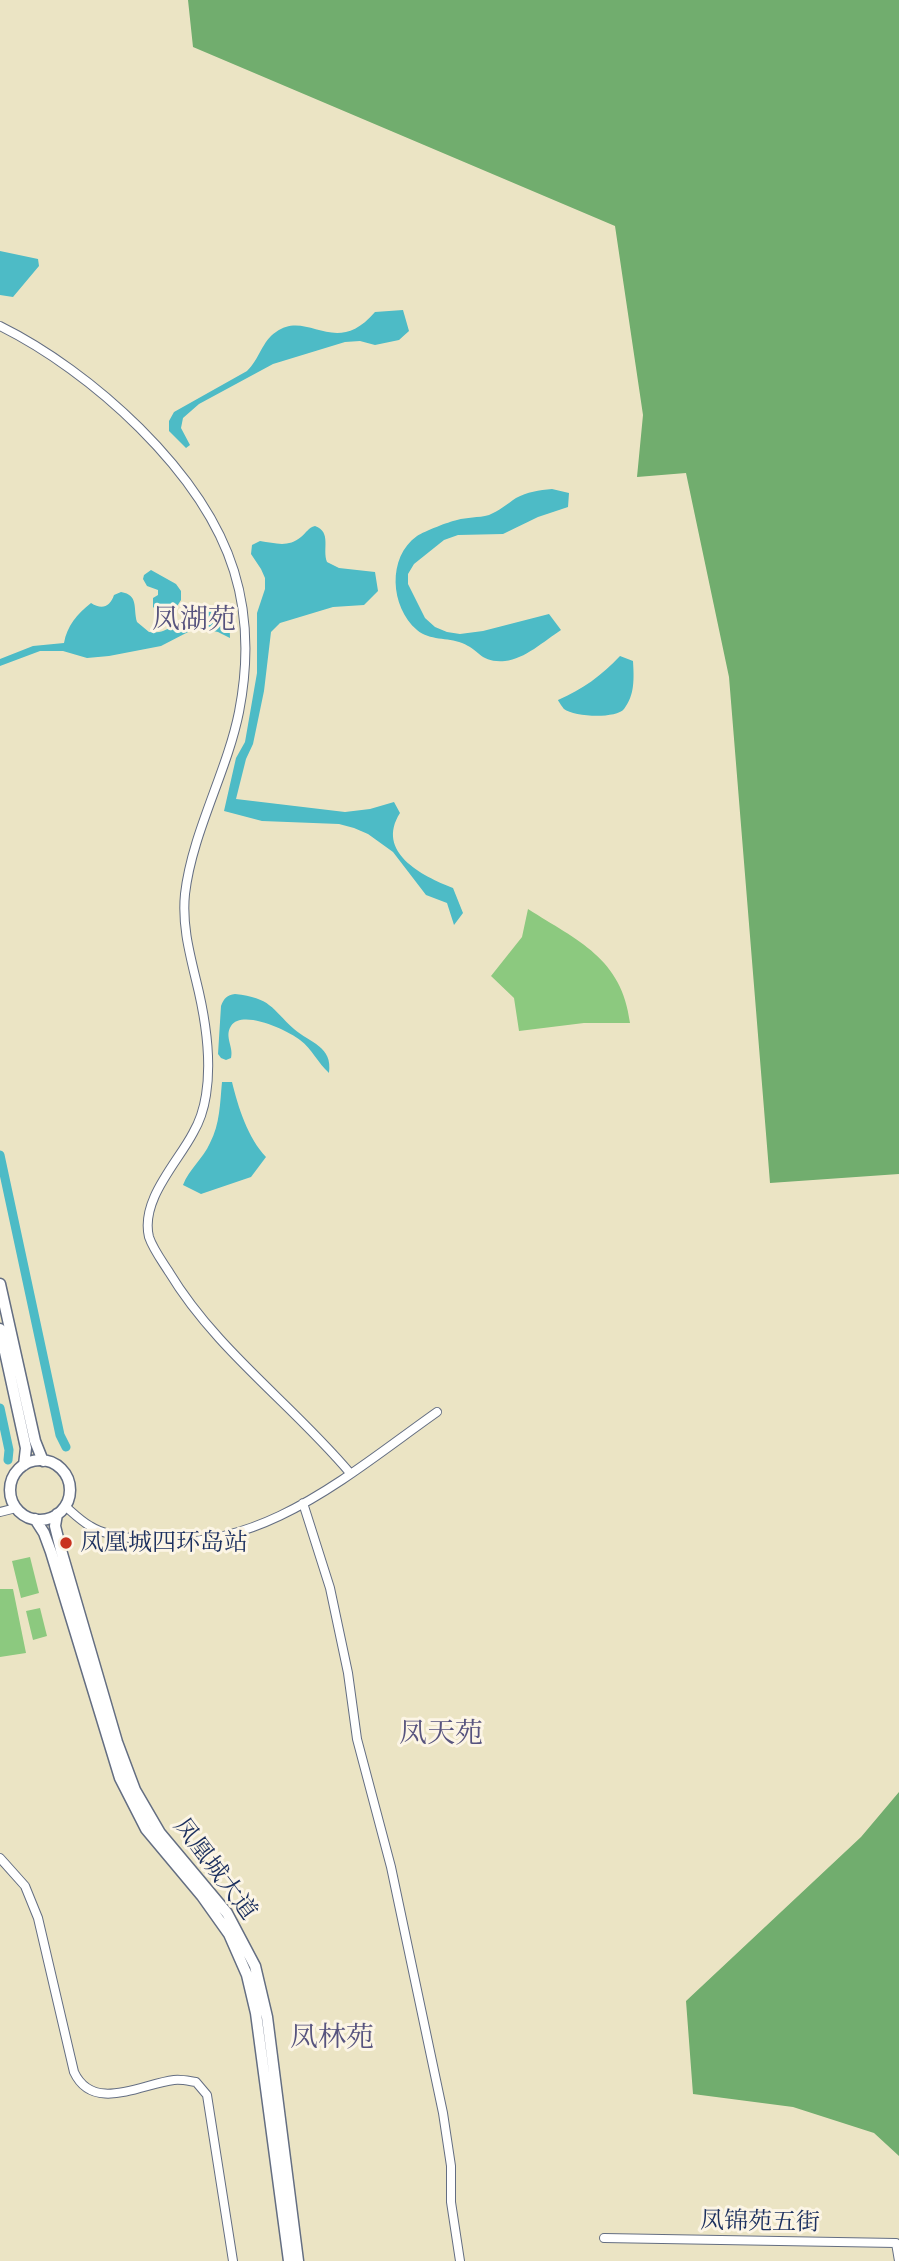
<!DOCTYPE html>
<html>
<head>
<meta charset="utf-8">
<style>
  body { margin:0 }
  canvas { display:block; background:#ebe4c4 }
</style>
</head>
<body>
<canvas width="899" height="2261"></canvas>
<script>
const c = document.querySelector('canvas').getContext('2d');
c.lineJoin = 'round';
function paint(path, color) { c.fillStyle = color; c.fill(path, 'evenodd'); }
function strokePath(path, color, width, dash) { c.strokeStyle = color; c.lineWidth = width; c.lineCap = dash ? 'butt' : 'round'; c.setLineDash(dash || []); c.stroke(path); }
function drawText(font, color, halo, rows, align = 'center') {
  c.font = font + ' "Libre Caslon Text","Noto Serif SC",serif'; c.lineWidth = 6; c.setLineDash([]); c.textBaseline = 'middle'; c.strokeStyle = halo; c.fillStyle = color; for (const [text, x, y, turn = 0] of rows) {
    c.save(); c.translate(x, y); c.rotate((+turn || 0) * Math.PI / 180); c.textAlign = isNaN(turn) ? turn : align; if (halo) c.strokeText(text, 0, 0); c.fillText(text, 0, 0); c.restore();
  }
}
paint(new Path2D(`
  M528,909C578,941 622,958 630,1023H584L519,1031L514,998L491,976L522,937Z
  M30,1557L39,1593L21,1598L12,1561Z
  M0,1589H13L26,1653L0,1657Z
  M40,1608L47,1636L33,1640L26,1611Z`), '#8cc97f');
paint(new Path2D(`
  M188,0H899V1174L770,1183L729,677L686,473L637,477L643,415L615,226L193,47Z
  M899,1792V2156L874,2133L793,2107L693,2094L686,2001L861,1837Z`), '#71ad6e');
paint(new Path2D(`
  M0,251L38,259L39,266L13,297L0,295Z
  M403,310L409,331L399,340L375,345L360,341L345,342L273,364L199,404L183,418L181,428L190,445L186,448L169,431V421L174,412L247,371C259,360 262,341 276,332C308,309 335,359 375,312Z
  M552,489L569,493L568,507L538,517L503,534L458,535L444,540L414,564L408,574V584L425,618L435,627L447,632L460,634L483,631L549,614L561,630C544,641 525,659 505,661C480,663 480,650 462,643C447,637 430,641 417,630C390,607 387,557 417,536C425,531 448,522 457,520C467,517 478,518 489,515C499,511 507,504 516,498C527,492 539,490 552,489Z
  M315,526C332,532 322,549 327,562L339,568L375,572L378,591L364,605L333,607L280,623L271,632L264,691L253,744L246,759L236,799L345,812L370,809L394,802L400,813C375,852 422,876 453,888L463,913L454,925L447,903L426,895L393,852L368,834L354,828L339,824L262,821L224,811L236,758L245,742L257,673V613L265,589V578L261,569L251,554L252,545L260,541C275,543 288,548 301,537C307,532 308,528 315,526Z
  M151,570L176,584L181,591V600L174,611L160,613L153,607V598L158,595V590L147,586L143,579L144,575Z
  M121,592C139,595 133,608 137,622L149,632C167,635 174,622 190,616C203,610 215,611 229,612L230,638L218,632L204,629L190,631L161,646L109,656L87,658L63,651H40L0,666V659L33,646L64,643C67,626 77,614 91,603C102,610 110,607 114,595Z
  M620,656L633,661C634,678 635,695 624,709C616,719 574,717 564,709C564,709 558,701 558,700C583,689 601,676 620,656Z
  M235,994C271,998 271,1008 294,1029C310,1043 333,1046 329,1073C318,1063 312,1049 300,1040C287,1030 242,1009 231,1026C224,1037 234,1047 231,1058L226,1060L221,1058L218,1054L221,1006C224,998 227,995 235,994Z
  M222,1082H232C238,1107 248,1138 266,1157L251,1177L201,1194L183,1185C189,1169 203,1159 210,1143C220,1124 220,1103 222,1082Z`), '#4dbbc6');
strokePath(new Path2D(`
  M0,1155L60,1435L66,1447
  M0,1408L9,1450L8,1460`), '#4dbbc6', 9);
const minor = new Path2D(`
  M0,326C91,371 203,471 234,571C248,616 248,666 239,712C227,772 192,833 185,894C182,924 189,951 196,980C205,1016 212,1058 206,1095C204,1108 200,1121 193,1133C178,1162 140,1200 149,1237C153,1249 162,1261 169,1272C216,1350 292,1404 350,1473
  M303,1503L330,1588L348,1673L357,1739L391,1867L443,2113L451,2166V2202L460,2261
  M65,1506C73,1513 81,1521 90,1526C104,1535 125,1537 142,1540C257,1557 349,1474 437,1412
  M0,1512L16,1508
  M0,1858L25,1886L38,1918L74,2072C93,2113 141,2084 174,2080C181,2079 189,2081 196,2082L207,2095L233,2261
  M604,2238L896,2243L899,2261`);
const secondary = new Path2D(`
  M0,1284L35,1441L43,1461
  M0,1329L26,1448L24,1465
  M10 1490a30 30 0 1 1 60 0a30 30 0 1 1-60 0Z
  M57,1514L55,1526L61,1550L117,1742L135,1790L160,1833L227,1913L255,1966L267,2017L298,2261
  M35,1519L44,1533L51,1552L120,1778L146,1829L202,1896L229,1934L247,1975L256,2013L289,2261`);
strokePath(minor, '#646e82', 10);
strokePath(secondary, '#646e82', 13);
strokePath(minor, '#fff', 8);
strokePath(secondary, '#fff', 10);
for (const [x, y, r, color] of [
  [66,1543,7,"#c8321e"]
]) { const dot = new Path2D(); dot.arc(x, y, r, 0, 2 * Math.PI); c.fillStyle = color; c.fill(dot); strokePath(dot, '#fcf5e5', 2.5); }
drawText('24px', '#1b2f5e', '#fcf5e5', [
  ["凤凰城四环岛站",80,1543]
], 'left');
drawText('24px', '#1b2f5e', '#fcf5e5', [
  ["凤凰城大道",215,1869,53],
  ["凤锦苑五街",760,2222,1]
]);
drawText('28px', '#56537e', '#fcf5e5', [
  ["凤湖苑",194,620],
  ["凤天苑",441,1734],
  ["凤林苑",332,2038]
]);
</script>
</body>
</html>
